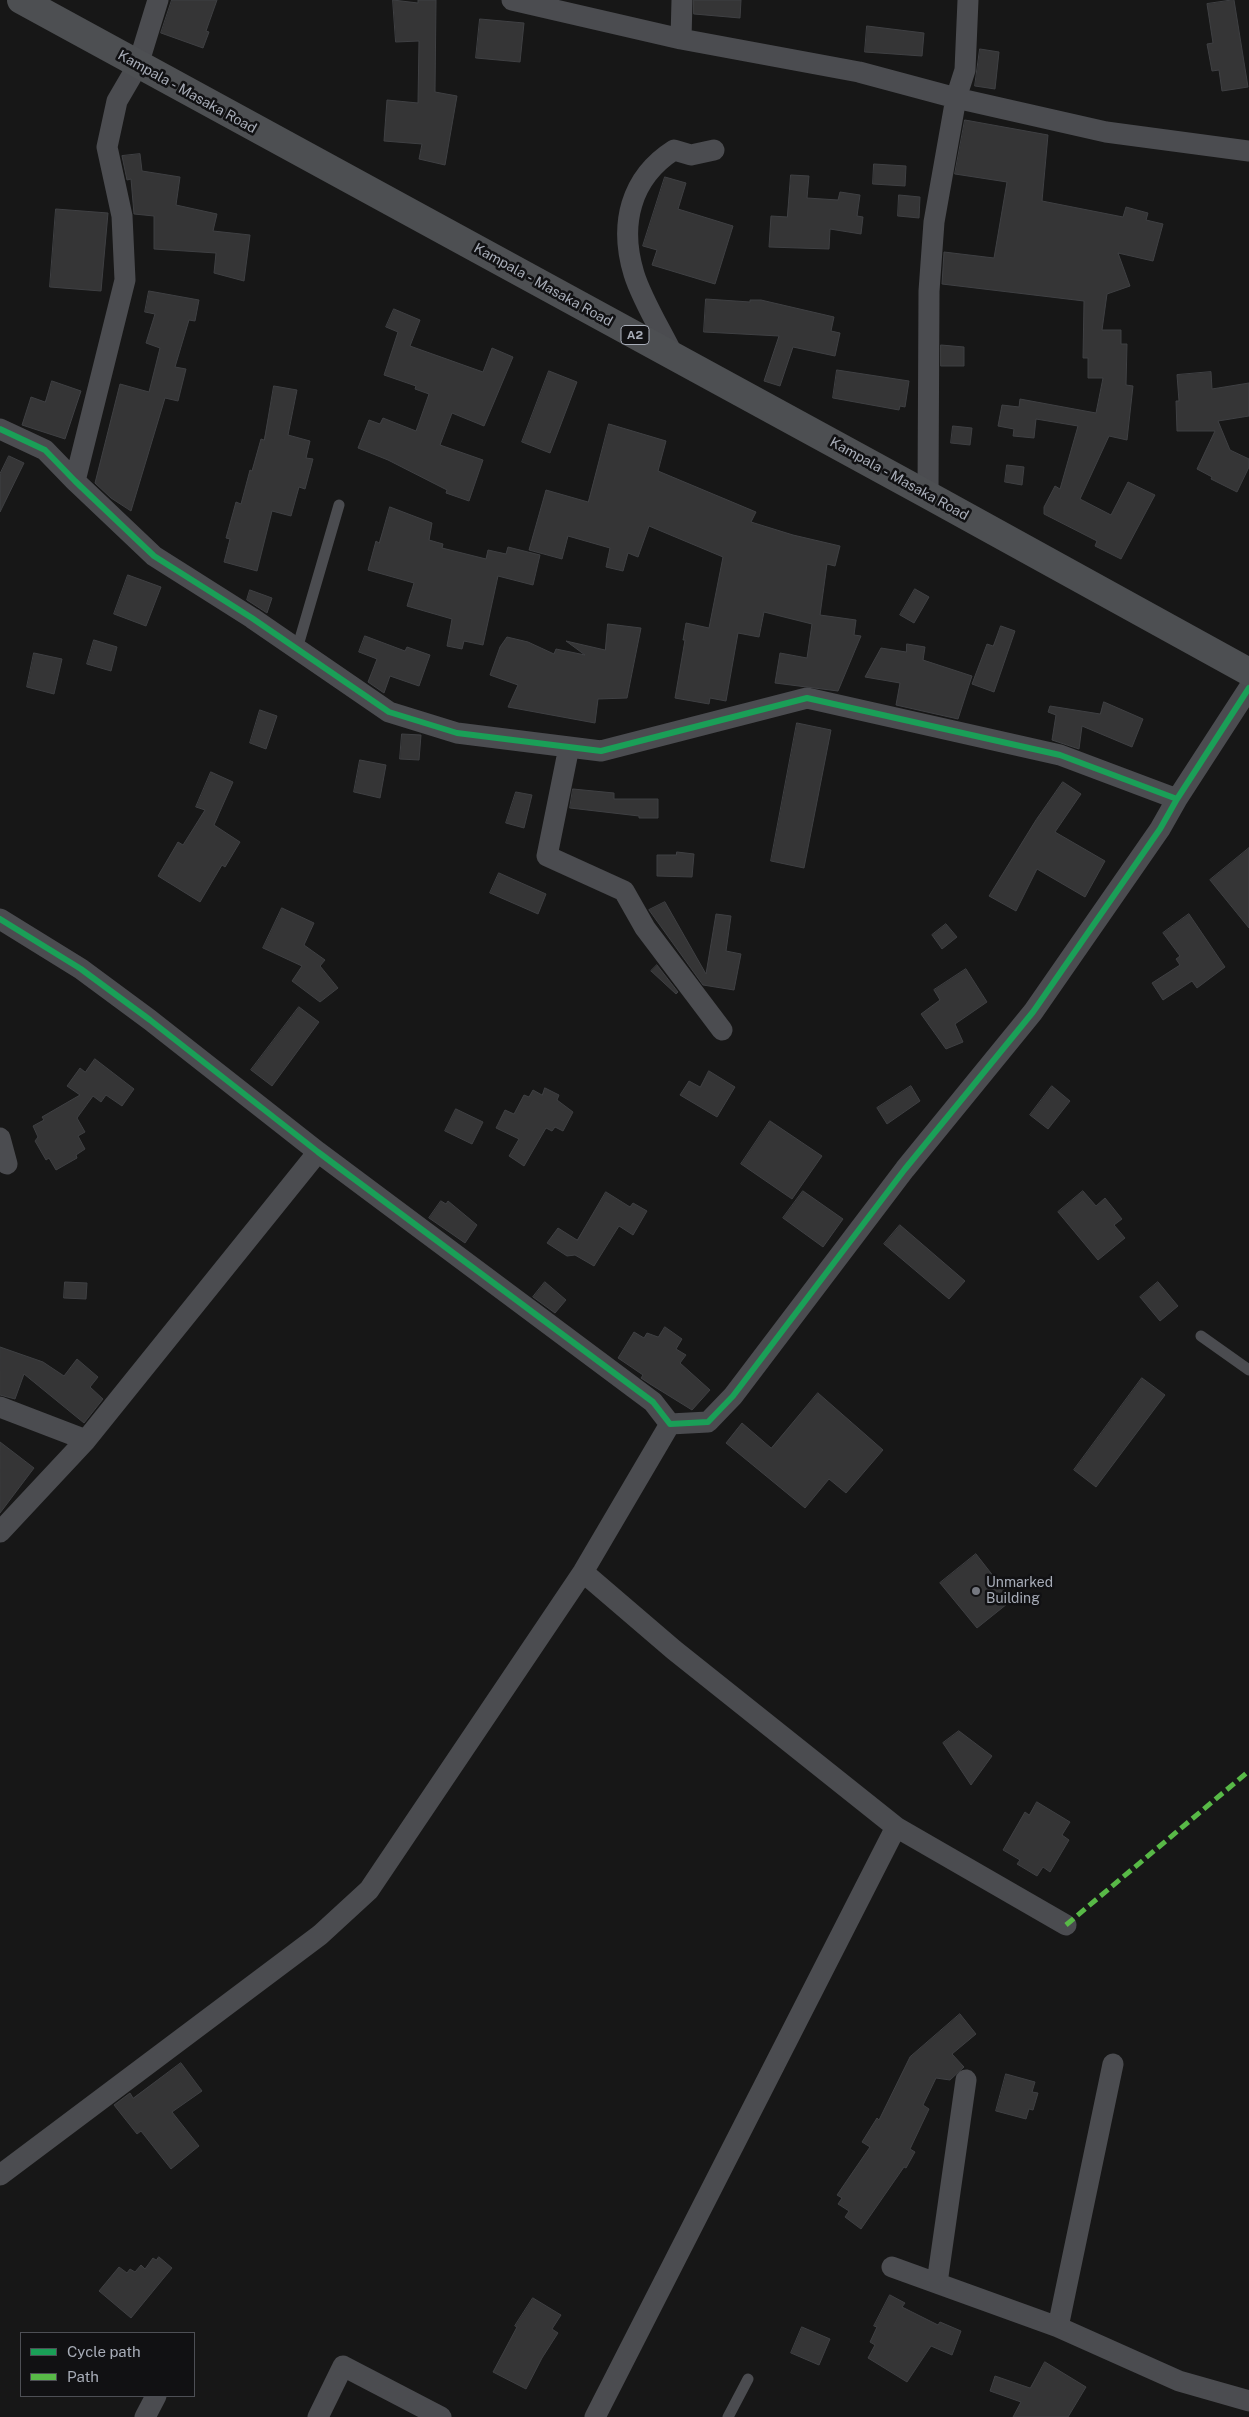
<!DOCTYPE html>
<html>
<head>
<meta charset="utf-8">
<style>
  body { margin:0 }
  #map { position:relative; width:1249px; height:2417px; overflow:hidden; background:#171717; font-family:"Public Sans",sans-serif }
  canvas { display:block }
  .legend { position:absolute; left:20px; top:2332px; width:175px; height:65px; box-sizing:border-box; background:#111113; border:1px solid #4d4f55; margin:0; padding:6px 9px; list-style:none; font-size:15px; color:#a8adb8 }
  .legend li { display:flex; align-items:center; gap:10px; height:25px }
  .legend b { width:25px; border:1px solid #4d4f55 }
</style>
</head>
<body>
<div id="map">
<canvas width="1249" height="2417"></canvas>
<ul class="legend">
<li><b style="height:6px;background:#1a9f57"></b>Cycle path</li>
<li><b style="height:6px;background:#58b947"></b>Path</li>
</ul>
</div>
<script>
const c = document.querySelector('canvas').getContext('2d');
c.lineJoin = 'round';
function paint(path, color) { c.fillStyle = color; c.fill(path, 'evenodd'); }
function strokePath(path, color, width, dash) { c.strokeStyle = color; c.lineWidth = width; c.lineCap = dash ? 'butt' : 'round'; c.setLineDash(dash || []); c.stroke(path); }
function drawText(font, color, halo, rows, align = 'center') {
  c.font = font + ' "Public Sans",sans-serif'; c.lineWidth = 5; c.setLineDash([]); c.textBaseline = 'middle'; c.strokeStyle = halo; c.fillStyle = color; for (const [text, x, y, turn = 0] of rows) {
    c.save(); c.translate(x, y); c.rotate((+turn || 0) * Math.PI / 180); c.textAlign = isNaN(turn) ? turn : align; if (halo) c.strokeText(text, 0, 0); c.fillText(text, 0, 0); c.restore();
  }
}
const building = new Path2D(`
  M172,0H217L206,31L209,32L203,48L161,33Z
  M393,0L418,3V0H436L435,92L457,96L445,165L419,159L422,144L384,141L387,100L418,103L419,41L396,42Z
  M694,0H741L740,18L694,14Z
  M1234,0L1248,87L1222,91L1219,70L1212,71L1207,44L1213,43L1207,4Z
  M480,19L524,23L520,62L476,58Z
  M867,26L924,33L922,56L865,52Z
  M980,49L999,52L995,89L975,86Z
  M965,120L1048,135L1042,201L1123,217L1126,207L1148,213L1146,220L1163,224L1153,261L1118,253L1130,286L1107,294L1102,330H1121V344H1127L1126,385L1133,386L1127,440L1109,436L1080,499L1111,515L1128,482L1155,495L1121,559L1095,546L1097,541L1044,514V507L1055,486L1060,489L1078,426L1036,419L1034,438L1013,436L1014,429L998,426L1002,405L1019,407L1020,399L1096,413L1103,378H1088V358H1083L1084,301L942,284L944,252L994,258L1007,182L955,174Z
  M140,154L142,171L180,177L176,205L217,214L213,231L250,235L244,281L214,273L216,253L154,249V216L134,214L131,179L127,180L122,156Z
  M874,164L906,166L905,186L873,184Z
  M791,175L809,176L807,198L838,200L840,192L860,195L857,216L863,217L861,234L830,229L829,249L769,247L771,216L787,217Z
  M665,177L686,183L678,209L733,226L715,284L652,265L657,250L643,246Z
  M899,195L920,197L919,218L898,216Z
  M56,209L108,213L101,291L50,287Z
  M149,291L199,300L195,321L189,320L175,367L186,369L178,401L165,398L131,511L111,498L95,483L120,384L149,392L160,348L146,343L155,314L145,312Z
  M706,299L750,302V300H761L834,317L831,331L840,333L835,356L793,347L780,386L764,381L779,336L704,332Z
  M394,309L420,320L410,346L483,372L492,348L513,357L484,426L452,413L440,445L483,460L469,501L446,493L447,490L388,460L358,448L369,420L380,424L383,418L416,431L429,394L415,389L416,386L384,375L398,332L386,327Z
  M941,345L964,347V366H941Z
  M837,370L909,381L905,407L900,406L899,410L833,398Z
  M549,371L577,382L550,453L522,442Z
  M1211,372L1212,389L1249,383V416L1218,421L1230,450L1249,459V467L1237,492L1211,479L1212,477L1197,469L1215,431H1177L1176,401H1179L1177,375Z
  M52,381L81,391L65,439L22,425L31,397L45,402Z
  M274,386L297,390L288,435L310,441L306,458L313,459L305,489L299,487L291,516L272,511L257,571L224,562L230,539L226,538L236,502L241,504L250,470L252,471L261,439L264,440Z
  M609,424L666,441L658,471L756,512L751,522L793,535L840,546L835,566L827,564L820,615L856,620L854,635L861,636L838,691L775,683L780,653L807,658L812,624L764,612L759,637L738,633L726,701L710,698L709,704L675,698L685,640H683L686,623L709,628L723,557L649,526L638,557L628,553L623,571L606,567L610,548L568,536L562,559L529,550L546,490L588,502Z
  M953,426L972,428L970,445L951,443Z
  M9,456L24,463L0,512V474Z
  M1007,465L1024,467L1022,485L1005,482Z
  M390,507L432,523L429,540L443,544L442,548L486,559L488,550L506,554L508,547L540,555L533,585L498,576L483,645L464,641L462,649L447,646L452,619L407,606L414,583L368,570L376,541L379,543Z
  M128,575L161,587L146,626L114,614Z
  M915,589L929,597L914,623L900,615Z
  M250,590L272,598L267,613L247,600Z
  M608,624L641,628L627,698L598,699L595,723L508,707L518,685L490,675L500,647L507,637L528,642L554,654L556,649L585,655L566,641L605,650Z
  M1001,626L1015,631L994,692L972,684L987,644L993,646Z
  M365,636L405,651L407,647L430,655L419,686L390,676L384,693L368,682L377,659L359,652Z
  M94,640L117,647L111,671L87,664Z
  M907,644L925,647L923,660L972,676L958,719L896,705L900,683L865,677L881,648L906,652Z
  M34,653L62,659L54,694L27,687Z
  M1104,702L1143,719L1132,747L1082,726L1079,749L1052,740L1056,715L1048,712L1050,706L1100,714Z
  M260,710L277,716L266,749L250,743Z
  M797,723L831,730L804,868L771,861Z
  M402,734L421,735L419,760L400,759Z
  M360,760L386,765L380,798L354,792Z
  M211,772L233,782L214,825L240,842L225,867L222,865L200,902L158,876L178,842L183,845L205,810L196,807Z
  M1063,782L1081,794L1055,832L1105,861L1085,897L1037,869L1016,911L989,896L1036,820Z
  M573,789L614,793V799H658V818H639V816L570,808Z
  M516,792L532,795L524,828L506,823Z
  M1249,848V928L1210,880Z
  M677,852L694,854L692,877L657,876V855H676Z
  M499,873L546,894L538,914L490,893Z
  M665,902L706,974L716,914L731,916L726,951L741,954L734,990L703,985L649,910Z
  M282,908L314,923L304,945L325,960L320,966L338,988L320,1002L292,981L302,966L263,948Z
  M1189,914L1225,967L1197,988L1192,981L1163,1000L1152,983L1180,965L1176,959L1180,956L1163,933Z
  M946,924L957,937L942,949L932,935Z
  M657,965L678,992L676,994L651,971Z
  M966,969L987,1002L955,1024L963,1042L946,1049L921,1014L940,1000L934,990Z
  M299,1007L319,1022L272,1086L251,1070Z
  M95,1059L134,1089L122,1106L106,1095L101,1102L93,1096L77,1118L85,1132L78,1136L85,1149L76,1155L77,1158L56,1170L49,1158L46,1160L35,1141L38,1137L33,1126L44,1120L42,1117L80,1095L67,1086L80,1068L85,1072Z
  M709,1071L735,1087L717,1117L680,1095L689,1081L700,1087Z
  M911,1086L920,1101L887,1124L877,1108Z
  M1052,1086L1070,1101L1048,1129L1030,1115Z
  M545,1088L559,1095L557,1100L573,1112L563,1131L555,1127L552,1131L546,1128L524,1166L509,1156L519,1139L496,1128L505,1110L514,1114L524,1095L529,1097L533,1090L542,1095Z
  M456,1109L483,1122L472,1144L445,1131Z
  M770,1121L822,1156L792,1199L741,1164Z
  M803,1191L843,1219L823,1247L783,1218Z
  M1083,1191L1096,1206L1105,1198L1122,1219L1114,1225L1125,1238L1098,1260L1058,1212Z
  M606,1192L630,1207L633,1203L647,1211L633,1235L619,1226L594,1266L575,1255L567,1256L547,1243L558,1228L577,1240Z
  M441,1201L446,1204L448,1201L477,1225L465,1243L429,1218Z
  M900,1225L965,1281L949,1299L884,1244Z
  M65,1282L87,1283L86,1299L64,1298Z
  M545,1282L566,1300L555,1313L533,1297Z
  M1158,1282L1178,1306L1160,1321L1140,1297Z
  M665,1327L682,1339L676,1349L686,1355L680,1363L710,1390L692,1410L650,1384L641,1378L643,1375L618,1358L634,1332L644,1338L647,1333L658,1337Z
  M0,1347L43,1362L64,1376L77,1359L98,1377L90,1387L103,1399L84,1423L24,1374L15,1399L0,1395Z
  M1142,1378L1165,1395L1096,1487L1074,1470Z
  M818,1393L883,1450L846,1493L829,1479L805,1508L726,1443L742,1423L771,1448Z
  M0,1442L34,1468L0,1513Z
  M976,1554L1012,1600L977,1628L940,1583Z
  M959,1731L992,1756L971,1785L943,1743Z
  M1037,1802L1070,1822L1062,1835L1069,1840L1050,1872L1043,1867L1037,1876L1017,1864L1020,1860L1003,1850L1025,1812L1029,1815Z
  M960,2014L976,2034L952,2054L964,2067L950,2080L936,2078L923,2105L929,2109L910,2149L915,2152L906,2168L904,2167L861,2229L845,2217L849,2211L838,2204L842,2198L837,2195L870,2147L862,2142L877,2118L879,2120L910,2057Z
  M181,2063L202,2091L172,2112L199,2146L171,2169L141,2131L137,2134L114,2105L130,2093L133,2098Z
  M1006,2074L1035,2082L1032,2092L1038,2093L1033,2110L1029,2109L1026,2119L996,2111Z
  M159,2257L172,2268L131,2318L99,2291L119,2267L127,2273L130,2269L135,2272L141,2265L145,2269L153,2258L156,2260Z
  M890,2295L905,2303L902,2307L938,2325L940,2322L961,2331L952,2355L931,2346L907,2382L868,2358L875,2345L870,2342L877,2327L874,2326Z
  M533,2298L561,2315L552,2329L558,2333L542,2358L526,2389L493,2372L517,2327L515,2326Z
  M802,2327L830,2339L819,2365L791,2353Z
  M1045,2362L1086,2387L1068,2417H1013L1021,2402L990,2391L995,2376L1030,2388Z`);
paint(building, '#353536');
strokePath(building, '#3f4043', 1);
strokePath(new Path2D(`
  M297,649L339,505
  M1201,1336L1249,1370
  M728,2417L748,2379`), '#4b4c50', 11);
strokePath(new Path2D(`
  M512,0L681,39L859,72L956,98L1106,132L1249,151
  M681,39L682,0
  M674,357C662,332 642,300 634,274C619,225 630,178 674,150L691,155L714,150
  M0,429L45,450L75,481L154,556L252,618L389,712L457,733L601,751L807,698L1060,755L1177,799
  M75,481L125,280L122,216L107,147L117,101L138,65L158,0
  M928,495L929,291L934,222L956,98L965,70L968,0
  M569,747L547,856L624,891L645,928L722,1030
  M0,919L81,969L150,1020L318,1152L653,1402L670,1424L708,1422L733,1396L905,1169L1033,1012L1160,829L1177,799L1249,688
  M0,1138L7,1164
  M0,1407L86,1440
  M0,1532L86,1440L318,1152
  M583,1572L674,1650L896,1827L1066,1925
  M0,2175L320,1935L369,1890L583,1572L670,1424
  M892,2267L1058,2327L1179,2381L1249,2401
  M937,2283L966,2080
  M1058,2327L1113,2064
  M145,2417L156,2396
  M318,2417L343,2366L441,2417
  M595,2417L896,1827`), '#4b4c50', 21);
strokePath(new Path2D(`
  M21,0L928,495L1249,672`), '#4d4f52', 28);
strokePath(new Path2D(`
  M1066,1925L1249,1771`), '#58b947', 5, [10, 5]);
strokePath(new Path2D(`
  M0,429L45,450L75,481L154,556L252,618L389,712L457,733L601,751L807,698L1060,755L1177,799
  M0,919L81,969L150,1020L318,1152L653,1402L670,1424L708,1422L733,1396L905,1169L1033,1012L1160,829L1177,799L1249,688`), '#1a9f57', 6);
for (const [x, y, r, color] of [
  [976,1591,5,"#757880"]
]) { const dot = new Path2D(); dot.arc(x, y, r, 0, 2 * Math.PI); c.fillStyle = color; c.fill(dot); strokePath(dot, '#111113', 2); }
for (const [x, y, w] of [
  [635,335,28]
]) { const box = new Path2D(); box.roundRect(x - w / 2, y - 9.5, w, 19, 4); c.fillStyle = '#111113'; c.fill(box); strokePath(box, '#a8adb8', 1); }
drawText('bold 12px', '#a8adb8', null, [
  ["A2",635,335]
]);
drawText('14px', '#a8adb8', '#111113', [
  ["Kampala - Masaka Road",187,92,29],
  ["Kampala - Masaka Road",543,285,29],
  ["Kampala - Masaka Road",899,479,29]
]);
drawText('14px', '#a8adb8', '#111113', [
  ["Unmarked",986,1583],
  ["Building",986,1599]
], 'left');
</script>
</body>
</html>
